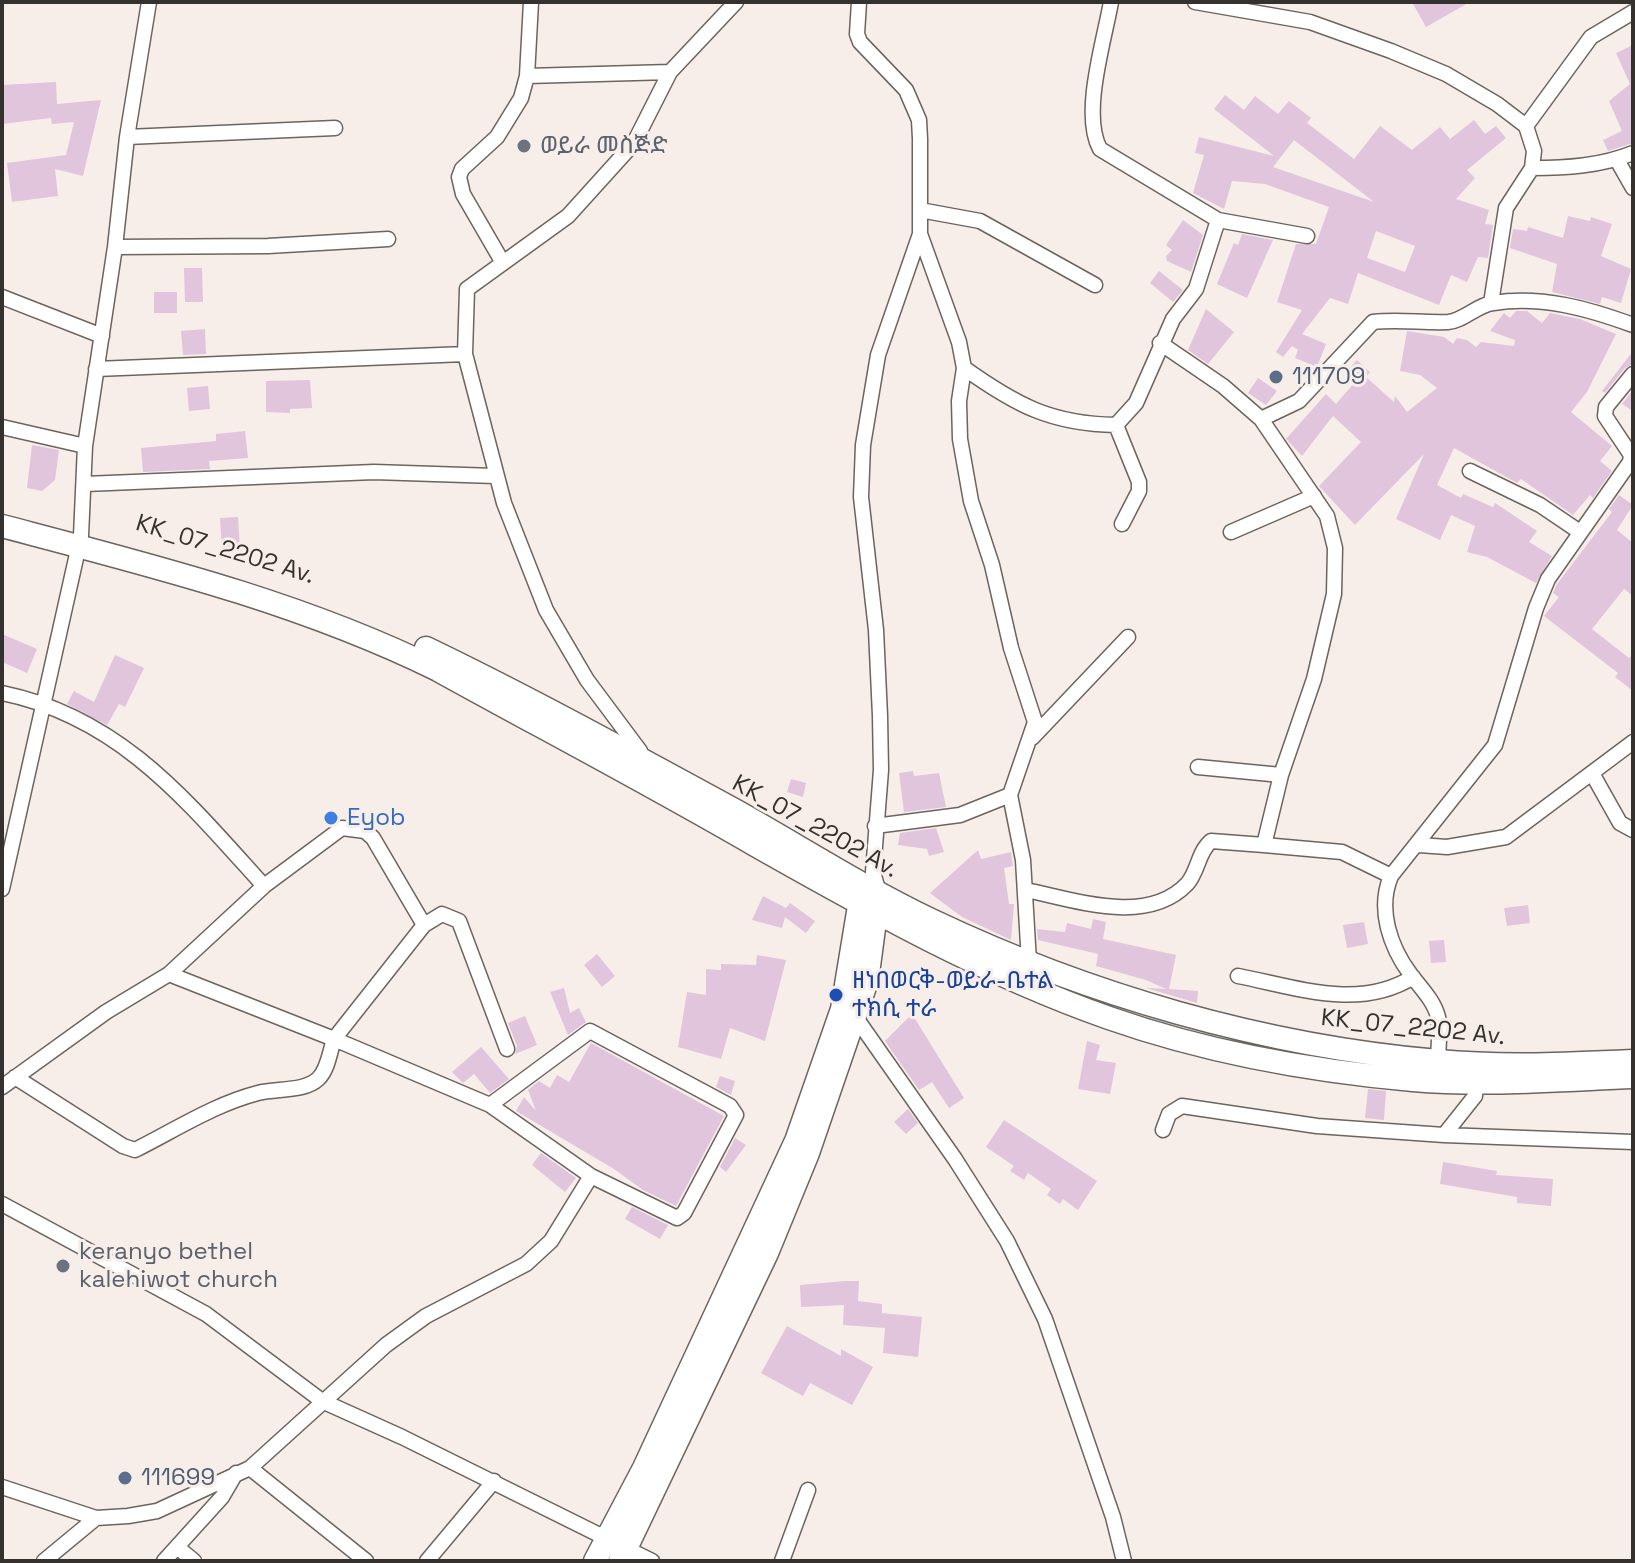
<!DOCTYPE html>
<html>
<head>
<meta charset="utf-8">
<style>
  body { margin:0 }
  #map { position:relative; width:1635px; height:1563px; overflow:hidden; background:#f7eee9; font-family:"Space Grotesk",sans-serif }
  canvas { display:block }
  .frame { position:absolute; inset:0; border:4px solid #34312f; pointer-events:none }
</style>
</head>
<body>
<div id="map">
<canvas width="1635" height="1563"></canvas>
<div class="frame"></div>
</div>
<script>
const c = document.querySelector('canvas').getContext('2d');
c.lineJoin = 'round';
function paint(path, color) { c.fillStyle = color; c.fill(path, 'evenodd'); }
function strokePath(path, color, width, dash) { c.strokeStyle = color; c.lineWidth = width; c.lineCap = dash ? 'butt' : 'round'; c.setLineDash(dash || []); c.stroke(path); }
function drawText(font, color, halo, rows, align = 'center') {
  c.font = font + ' "Space Grotesk","Noto Sans Ethiopic",sans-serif'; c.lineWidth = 6; c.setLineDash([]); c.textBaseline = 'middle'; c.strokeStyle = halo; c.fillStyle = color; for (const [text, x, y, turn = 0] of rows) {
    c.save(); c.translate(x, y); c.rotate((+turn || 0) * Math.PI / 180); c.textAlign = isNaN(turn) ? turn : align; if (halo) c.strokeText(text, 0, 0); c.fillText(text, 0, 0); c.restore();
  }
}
paint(new Path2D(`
  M1412,2H1470L1426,27Z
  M1633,45V143L1608,151L1603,140L1622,131L1609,101L1630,84L1616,53Z
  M56,82L57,104L101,100L83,176L55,169L58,196L12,202L7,163L66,155L74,122L52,124L51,118L2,124V85Z
  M1225,95L1244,110L1255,96L1278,114L1289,101L1311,118L1307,123L1354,159L1380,126L1412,150L1440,127L1450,139L1474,120L1485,134L1496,126L1506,138L1467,170L1475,178L1456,199L1489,210L1485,224L1493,225L1488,258L1478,257L1467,282L1451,275L1439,305L1358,273L1348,304L1330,298L1302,334L1326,344L1317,367L1295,358L1298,350L1292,346L1283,357L1276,352L1302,310L1277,302L1296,244H1316L1329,207L1265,184L1232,181L1224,209L1193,193L1204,155L1195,153L1199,137L1274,156L1214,109ZM1294,140L1374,202L1273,167ZM1376,231L1415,246L1405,272L1367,258Z
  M1568,216L1590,221L1591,217L1612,224L1601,256L1631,269L1621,303L1602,297L1600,304L1552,292L1557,264L1510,248L1513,229L1527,231L1528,227L1563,238Z
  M1183,220L1203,235L1191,272L1167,261L1166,256L1172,250L1166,245Z
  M1242,234L1273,240L1247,298L1217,284L1234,243L1238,245Z
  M184,268H202L203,302H185Z
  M1159,271L1183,290L1173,302L1150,283Z
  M154,292H177V313H154Z
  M1206,309L1234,332L1208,364L1188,350Z
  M1516,311H1527L1542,323L1550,313L1580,319L1616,334L1587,392L1571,412L1612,446L1600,461L1612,471L1593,498L1590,495L1573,515L1521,479L1517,483L1454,448L1437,485L1461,498L1463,494L1493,507L1495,503L1537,531L1529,542L1552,556L1536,583L1487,557L1467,552L1475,526L1451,515L1440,540L1396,519L1424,454L1355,525L1319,486L1361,442L1333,416L1302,456L1286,439L1326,394L1336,404L1355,382L1345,373L1357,360L1370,372L1366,377L1394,402L1395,396L1407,412L1437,388L1420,375L1400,371L1407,331L1444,337L1453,344L1457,338L1467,340L1476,347L1481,342L1514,346L1515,340L1490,331L1504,313L1510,318Z
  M205,329L206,354L183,355L181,331Z
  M1633,351V364L1625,368L1605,393L1602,391Z
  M1258,378L1277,391L1266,405L1248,393Z
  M310,380L312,408L290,409V413L266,412V381Z
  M208,386L210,409L189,411L187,388Z
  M1633,390V411L1622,404Z
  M245,431L248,458L209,461L210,469L143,472L141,448L216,441V434Z
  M32,445L59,450L55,480L42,491L27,488Z
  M1619,495L1633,505L1617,530L1633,543V596L1624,589L1592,629L1629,658L1633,654V691L1615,677L1618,673L1544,616L1559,597L1553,593L1557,584L1612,512L1609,509Z
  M238,517L240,549L222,550L220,518Z
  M2,634L37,649L27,673L2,662Z
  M115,655L144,668L125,707L119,704L107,725L67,704L74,691L94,702Z
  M913,771L914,776L939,773L946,807L904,812L899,773Z
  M791,779L806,783L803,797L787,792Z
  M936,828L944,852L929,856L927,849L898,845L900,833Z
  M978,850L981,859L1011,852L1013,866L1004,868L1009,904H1014L1011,940L962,917L930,893Z
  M763,896L786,908L790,903L815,921L806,933L785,917L782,928L752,920Z
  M1528,905L1530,923L1507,926L1504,908Z
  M1093,919L1106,922L1103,939L1176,955L1169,989L1198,991L1197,1003L1146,988L1166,989L1146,980L1096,966L1098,954L1038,940L1037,929L1065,932L1067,923L1091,929Z
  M1364,922L1368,944L1347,948L1343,925Z
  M1444,940L1446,962L1431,963L1429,941Z
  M597,954L615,976L602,987L584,965Z
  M757,955L786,960L765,1041L730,1028L721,1059L678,1047L687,992L706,995V969L721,970V964L756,965Z
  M564,988L570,1013L579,1008L586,1022L568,1035L550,992Z
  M912,1014L964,1098L949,1108L932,1082L919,1090L885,1041Z
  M525,1016L537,1045L515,1054L517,1046L508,1023Z
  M1087,1041L1100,1045L1096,1060L1116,1063L1110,1094L1078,1089Z
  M591,1043L724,1116L676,1206L643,1190L614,1169L516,1111L524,1097L536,1111L528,1090L539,1081L550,1088L557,1075L569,1082Z
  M481,1047L509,1079L490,1093L474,1074L463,1083L452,1072Z
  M720,1076L735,1081L731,1095L716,1087Z
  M1368,1089L1386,1091L1384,1120L1365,1118Z
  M908,1109L918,1123L906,1134L894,1122Z
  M1004,1120L1097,1181L1078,1210L1063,1199L1060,1204L1047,1195L1051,1189L1028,1173L1024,1180L1010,1171L1014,1166L986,1147Z
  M735,1138L746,1145L726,1172L720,1167Z
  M541,1153L576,1178L565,1192L532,1165Z
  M1443,1162L1497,1171L1496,1175L1553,1179L1551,1206L1517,1203V1197L1440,1184Z
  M632,1207L668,1225L660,1239L625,1219Z
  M845,1281H859L858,1301L882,1304V1313L922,1317L918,1357L883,1353L885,1328L843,1325L844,1305L801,1307L800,1285Z
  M787,1326L841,1356V1349L873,1367L852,1405L810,1383L803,1396L761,1373Z`), '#e0c5dd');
const minor = new Path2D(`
  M859,2L857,34L860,42L906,90L919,120L920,139V234L878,355L863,445L861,497L876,630L880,716L881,770L873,872L879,893
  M1111,2C1104,42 1081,114 1100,149L1218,220L1307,236
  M1195,2L1310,22L1391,51L1446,74L1497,104L1526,126L1534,151L1532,168L1506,208L1491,303
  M527,76L670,72
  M1526,126L1591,37L1633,12
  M127,137L335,128
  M1617,160L1633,188
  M1532,168C1566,168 1601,166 1633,153
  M920,210L980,221L1095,285
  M920,234L959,342L964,368L959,401L960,439L971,501L992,565L1011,648L1035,722L1010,795L1023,860L1029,962
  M115,247L268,246L388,239
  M503,263L463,194L459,177L462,169L497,137L521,98L527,76L531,2
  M2,297L102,336
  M1160,343L1223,386L1261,419L1327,516L1335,548L1334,594L1314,679L1281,775L1264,845L1342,852L1391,876
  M964,368C1016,405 1051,424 1116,425L1136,403L1173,319L1196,289L1218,220
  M96,369L465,354
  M1261,419L1299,401L1373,322C1399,319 1422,323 1448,322C1463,321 1477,305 1493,303C1541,295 1589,309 1633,325
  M1116,425L1139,482V491L1122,524
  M2,427L85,446
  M1470,471L1540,505L1580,532
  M85,484L374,472L495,476
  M1231,532L1314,496
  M2,693C120,717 187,801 264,886
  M1032,738L1128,637
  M640,751L587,680L546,610L504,503L465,354L467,289L568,216L634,143L670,72L736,2
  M1198,767L1281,775
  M1593,775L1620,823L1633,830
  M875,826L960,815L1010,795
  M1419,845L1447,847L1506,837L1633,742
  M2,889L81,536L85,446L115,247L127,137L149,2
  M1026,890C1075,900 1147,926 1187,884C1198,872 1198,852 1211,841L1264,845
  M424,925L334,1039L490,1105L591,1176L677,1218L684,1213L736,1115L730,1106L590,1031L490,1105
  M1238,976C1296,987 1359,1011 1413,977
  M854,1015L955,1159L1007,1241L1045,1319L1113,1517L1124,1561
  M1438,1061C1438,1047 1441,1030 1438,1017C1434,1001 1421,988 1411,975C1390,947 1377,909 1391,876L1495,745L1536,608L1548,579L1630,462L1631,455L1605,416L1606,407L1633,374
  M15,1077L123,1146L135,1150C175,1130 215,1104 258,1093C276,1088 304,1092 318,1079C328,1070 330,1051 334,1039L169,974
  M2,1087L106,1012L169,974L264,886L342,828L365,831L373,838L424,925L442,914L459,921L507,1049
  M1163,1130L1169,1114L1182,1106L1317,1126L1444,1135L1475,1096L1476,1082
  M1444,1135L1633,1142
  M2,1204L206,1314L322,1401L402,1437L652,1561
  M250,1468L366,1561
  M2,1487L96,1518L128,1516L157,1511L250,1468L386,1345L426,1316L526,1264L551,1241L591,1176
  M177,1547L194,1561
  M44,1561L96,1518
  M164,1561L222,1497L236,1473
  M427,1561L494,1481
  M782,1561L808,1490`);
const primary = new Path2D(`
  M2,526C150,565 300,602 438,670C543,728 650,784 755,845C868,909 986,975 1109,1018C1206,1052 1311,1071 1413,1080C1486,1086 1560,1080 1633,1077
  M426,648C532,699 635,756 738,812C802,848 864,888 931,920C1089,995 1264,1046 1438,1061C1503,1067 1568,1064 1633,1061
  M595,1561L644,1468L796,1141L842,1009L861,894
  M620,1561L767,1253L808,1153L867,981L878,898`);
strokePath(minor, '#6b645f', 17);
strokePath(primary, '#6b645f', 25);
strokePath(minor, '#fff', 14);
strokePath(primary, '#fff', 22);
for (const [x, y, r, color] of [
  [524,146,8,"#6b7280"],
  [1276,377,8,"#5c6f8a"],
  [331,818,8,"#3f7fe0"],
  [836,995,8,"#1a4fb4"],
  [63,1266,8,"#6b7280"],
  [125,1478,8,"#5c6f8a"]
]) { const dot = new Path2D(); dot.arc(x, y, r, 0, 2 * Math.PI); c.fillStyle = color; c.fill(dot); strokePath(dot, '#f7eee9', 3); }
drawText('24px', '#5b616d', '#f7eee9', [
  ["ወይራ መስጅድ",540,146],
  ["keranyo bethel",79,1252],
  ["kalehiwot church",79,1280]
], 'left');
drawText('24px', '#4e5e75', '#f7eee9', [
  ["111709",1292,377],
  ["111699",141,1478]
], 'left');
drawText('24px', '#34312f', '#f7eee9', [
  ["KK_07_2202 Av.",225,550,17],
  ["KK_07_2202 Av.",815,827,29],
  ["KK_07_2202 Av.",1413,1028,6]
]);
drawText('24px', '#366cbe', '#f7eee9', [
  ["Eyob",347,818]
], 'left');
drawText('24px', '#164399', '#f7eee9', [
  ["ዘነበወርቅ-ወይራ-ቤተል",852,981],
  ["ተክሲ ተራ",852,1009]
], 'left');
</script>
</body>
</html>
